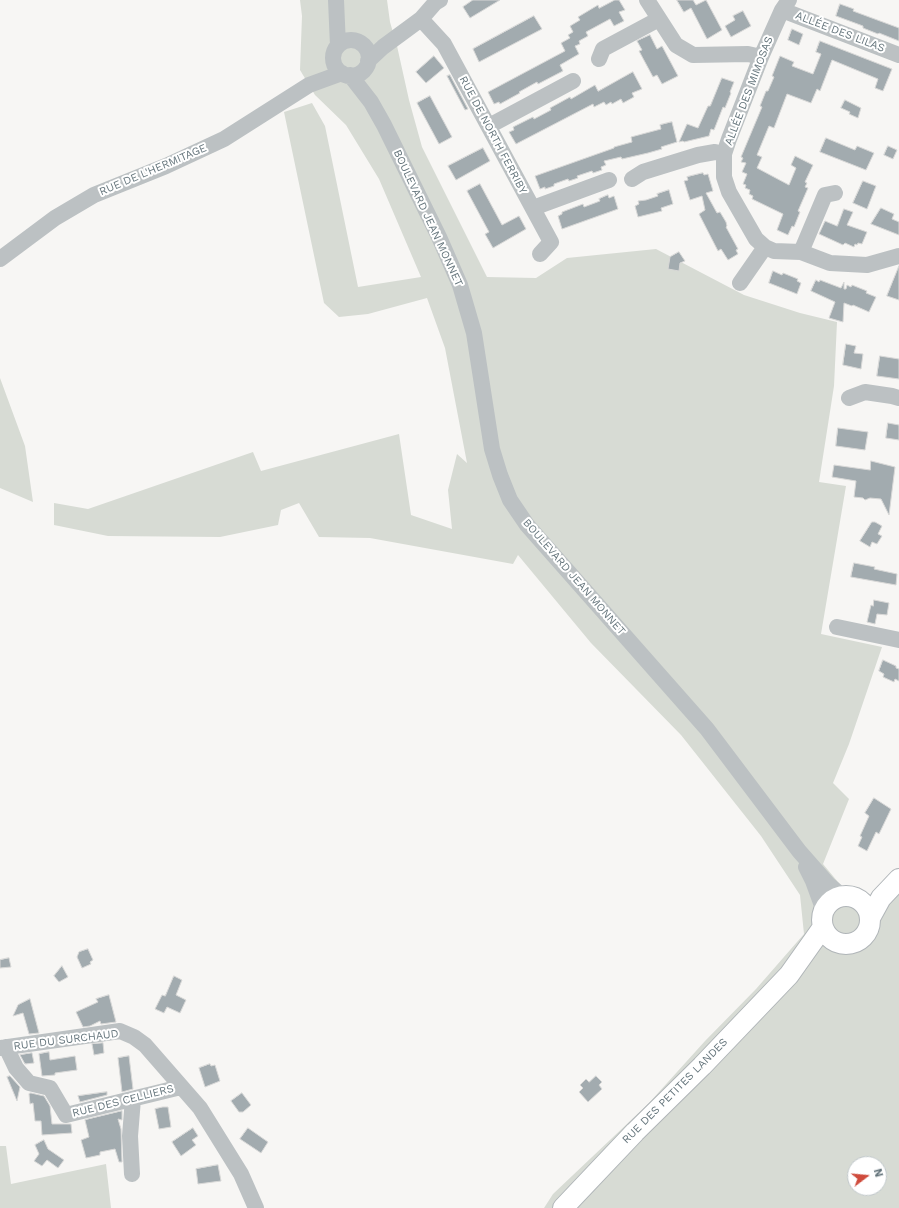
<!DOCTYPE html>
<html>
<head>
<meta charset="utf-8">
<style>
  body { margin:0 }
  #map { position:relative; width:899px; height:1208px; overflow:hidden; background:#f7f6f4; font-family:"Work Sans",sans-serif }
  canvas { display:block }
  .north { position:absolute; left:847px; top:1156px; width:40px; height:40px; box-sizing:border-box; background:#fff; border:1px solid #c1c8cb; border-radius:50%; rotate:74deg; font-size:11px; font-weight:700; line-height:16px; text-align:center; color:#65757c }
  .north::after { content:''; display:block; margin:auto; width:14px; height:18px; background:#cf4b3c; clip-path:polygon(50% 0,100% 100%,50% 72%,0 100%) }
</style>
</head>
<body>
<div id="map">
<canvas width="899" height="1208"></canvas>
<div class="north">N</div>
</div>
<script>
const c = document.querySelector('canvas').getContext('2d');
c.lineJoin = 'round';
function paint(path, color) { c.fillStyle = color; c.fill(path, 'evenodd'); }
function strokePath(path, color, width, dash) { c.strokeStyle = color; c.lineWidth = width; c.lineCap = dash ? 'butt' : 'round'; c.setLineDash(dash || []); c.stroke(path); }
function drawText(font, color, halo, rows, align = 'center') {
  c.font = font + ' "Work Sans",sans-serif'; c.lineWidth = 4; c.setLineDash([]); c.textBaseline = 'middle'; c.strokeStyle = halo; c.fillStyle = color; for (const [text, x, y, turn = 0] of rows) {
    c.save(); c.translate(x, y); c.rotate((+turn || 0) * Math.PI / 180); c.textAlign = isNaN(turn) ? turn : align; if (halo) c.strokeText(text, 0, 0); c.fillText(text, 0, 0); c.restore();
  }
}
paint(new Path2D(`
  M300,0H387L390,22L397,46L409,100L422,147L487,277L536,278L567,258L656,249L744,295L800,313L837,322L834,386L819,482L846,486L821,634L882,647L849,744L833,783L849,799L823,864L843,888L871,896L899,893V1208H544L553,1194L649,1103L705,1041L756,989L804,934L800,895L761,836L681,735L591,643L518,555L513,564L370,538L319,537L299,503L281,510L278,525L220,537L108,536L54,525V503L88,509L253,452L261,471L399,434L411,515L452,529L448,490L457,454L467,463L445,348L427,298L368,314L339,317L324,303L284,112L312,103L325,126L358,287L421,277L379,179L346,125L315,95L300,70L302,16ZM855,1164H879V1188H855Z
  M0,378L25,446L33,502L0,488Z
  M0,1146H6L11,1184L106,1164L111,1208H0Z`), '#d7dbd4');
const building = new Path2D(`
  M473,0H500L470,18L463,7Z
  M615,0H619L625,10L619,12L624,21L614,26L610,19L586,32L588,36L579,41L580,44L575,46L579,54L560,65L563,71L538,84L537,82L519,92L520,93L500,104L499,102L494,104L488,92L565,51L561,43L570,38L568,35L573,32L570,26L580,20L578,17L598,5L599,8Z
  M677,0H693L696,5L706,0L722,30L707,39L691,8L684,12Z
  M840,4L854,9L853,11L899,28V41L879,33L878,34L863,28V26L836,16Z
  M743,11L751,26L731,37L725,26L735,20L733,16Z
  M534,16L542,29L479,62L473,49Z
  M792,29L803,34L799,45L788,40Z
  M650,35L657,49L662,46L678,76L662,84L657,75L653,77L639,51L642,50L637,41Z
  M820,41L892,69L883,91L875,88L878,79L832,60L820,91L817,89L811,103L787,94L774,128L769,126L757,155L762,157L757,168L789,185L796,168L791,165L795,156L813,165L805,182L807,183L805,187L808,188L798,211L800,212L794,227L792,226L788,235L777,230L783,214L752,199L753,196L749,194L750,190L745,188L746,185L743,184L747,174L742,172L746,163L741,162L743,158L741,157L762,107L760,106L766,91H768L774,77L772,76L780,56L794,62L792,66L813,74L821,54L816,52Z
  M434,56L444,68L426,83L416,72Z
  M633,72L642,89L632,93L634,97L623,103L621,99L612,104L611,102L606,105L604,102L594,107L593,104L516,144L509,132L514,130L513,127L533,117L534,119L551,110L550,108L570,97L571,99L595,85L598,91Z
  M450,75L468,109L465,110L447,76Z
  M722,78L734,82L730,92L731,93L725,108L723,107L714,130L711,129L709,136L684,142L683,141L679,142L687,124L698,128L708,106H710Z
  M430,96L452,137L439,144L417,103Z
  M845,100L861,108L858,118L849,114L850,112L841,108Z
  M672,122L677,142L661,147L662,149L648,153L622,159L621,157L604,161L606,165L601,167L602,170L593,173L592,171L577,176L578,178L569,181L568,179L554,184V186L545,189V187L540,189L535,176L614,148V147L632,142L631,137L661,129L660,125Z
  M826,138L855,150L857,146L874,153L866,170L820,152Z
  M888,146L897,150L893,159L884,155Z
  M483,148L490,161L456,180L448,166Z
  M703,173L704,175L708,174L713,191L706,193L717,213L720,212L726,222L727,226L726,227L738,249L736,250L738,254L728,260L721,249L718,251L699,214L705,210L702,196L690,200L684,181L688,180L687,177Z
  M863,181L876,186L867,209L853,203Z
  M480,184L502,225L519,216L526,229L493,248L485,234L489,232L467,191Z
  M669,190L673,204L661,208L662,211L638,217L635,206L639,204L638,201L646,200L658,196L657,194Z
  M608,195L609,198L614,196L618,209L562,229L558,216L562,214V212L583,204L584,207L600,201L599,199Z
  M881,208L894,214L892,219L899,222V235L871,224Z
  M844,209L853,212L847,225L867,232L862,244L858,243L857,245L855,244L854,247L845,243L843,245L819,234L825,221L837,226Z
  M679,252L685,261L680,263L679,271L668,269L670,257Z
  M899,266V300L887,296Z
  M773,271L782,275L783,273L798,279L797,281L801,283L797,294L769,283Z
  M816,280L819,282L820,280L841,288L844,282V289H846L847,285L851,287L852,285L867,291L866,293L876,297L869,312L853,305L852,306L844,303L843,322L829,318L835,302L811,291Z
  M846,344L856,346L854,353L863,354L861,369L843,365Z
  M880,356L899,359V379L877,376Z
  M888,423L899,425V440L886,438Z
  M838,428L868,432L865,450L836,446Z
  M871,461L895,467L889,515L881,499L870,498L865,500L863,498L854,497L856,481L832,477L834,465L870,470Z
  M872,522H875L882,526L878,534L882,536L877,544L872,542L870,547L860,541Z
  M854,563L875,567L874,569L897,574L896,585L851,577Z
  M874,600L889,603L887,615L877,614L875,624L867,622L871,605L873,606Z
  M883,660L896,666V668L899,669V681L895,679L894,682L883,677L884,674L879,671Z
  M874,798L891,809L879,834L876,832L867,851L858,846L862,837L860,836L869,816L865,813Z
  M88,949L93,960L90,962L91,964L82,968L77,957L79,952Z
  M9,958L11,967L0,968V960Z
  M62,966L68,977L59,982L54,976Z
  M174,976L182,980L176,995L186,1000L180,1013L167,1007L164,1013L155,1009L162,995L165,996Z
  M109,995L116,1022L101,1024L100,1021L90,1026L83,1027L76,1012L98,1002L96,999Z
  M30,999L39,1033L29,1034L23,1013L13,1016L18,1005Z
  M103,1043L104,1053L94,1055L92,1044Z
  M49,1052L50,1060L75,1056L77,1070L55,1073V1075L42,1076L39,1054Z
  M32,1053L34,1063L25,1064V1063V1064L20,1055Z
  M129,1056L133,1089L122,1092L118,1058Z
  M210,1064L211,1066L215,1065L220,1081L205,1087L199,1068Z
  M10,1076L20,1087L17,1101L7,1077Z
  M596,1076L602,1082L599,1085L602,1089L588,1102L579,1092L583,1088L580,1085L586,1079L589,1082Z
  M107,1092V1095L80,1102L78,1096Z
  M31,1093L44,1096L50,1106L52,1124H71L72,1133L42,1135L41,1121H35L33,1103L30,1104L29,1094Z
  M242,1093L251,1105L243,1112H239L231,1101Z
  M163,1107H168L171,1127L159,1129L155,1109Z
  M122,1111V1120L118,1119L121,1129L122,1162H119L115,1149L100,1152V1155L86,1158L81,1140L89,1137L85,1120Z
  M193,1128L198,1136L192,1140L196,1145L181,1156L172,1142Z
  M248,1128L268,1142L261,1153L240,1139Z
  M44,1140L48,1149L64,1160L58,1168L47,1160L42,1166L34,1161L39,1154L35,1145Z
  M218,1165L221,1181L198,1184L196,1169Z`);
paint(building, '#a2abaf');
strokePath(building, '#d8d8d7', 1);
const major = new Path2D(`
  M822 920a24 24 0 1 1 48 0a24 24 0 1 1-48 0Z
  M870,918L881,898L899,879
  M563,1208L635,1132L702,1066L789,975L823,927`);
strokePath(major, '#b0b5b8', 22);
strokePath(new Path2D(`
  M336,0L338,46
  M647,0L676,45L693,55L748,54L761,57
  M789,0L782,10L761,57L729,139L724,154V177L729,192L756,239L765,247L774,251L801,252L830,263L867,265L899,256
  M782,10L899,55
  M421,19L444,44L551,242L540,254
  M333 58a18 18 0 1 1 36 0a18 18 0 1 1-36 0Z
  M599,59L603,49L659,19
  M368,61L383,47L421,19L435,3L440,0
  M350,75L371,102L384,125L439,237L460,285L474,333L492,449L500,475L510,500L527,525L707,729L799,851L828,884L842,896
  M489,126L573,81
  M632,179L643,172L698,155L715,152L724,154
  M533,208L609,180
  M801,252L825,195L835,193
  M0,259L55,218L94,195L166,166L224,139L309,85L342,73
  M740,283L765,247
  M849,398L865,392L892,396L899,398
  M837,627L899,640
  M806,867L813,881L824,911
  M6,1047L16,1068L29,1083L50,1088L66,1115L181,1087
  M0,1048L120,1031L134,1037L145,1045L200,1108L241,1174L256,1208
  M132,1174L130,1136L133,1099`), '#bcc1c3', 16);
strokePath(major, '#fff', 20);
drawText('11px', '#65757c', '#fff', [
  ["ALLÉE DES LILAS",840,32,21],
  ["ALLÉE DES MIMOSAS",749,91,-69],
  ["RUE DE NORTH FERRIBY",493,135,62],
  ["RUE DE L'HERMITAGE",153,170,-23],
  ["BOULEVARD JEAN MONNET",428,218,65],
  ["BOULEVARD JEAN MONNET",574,577,49],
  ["RUE DU SURCHAUD",66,1040,-7],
  ["RUE DES PETITES LANDES",675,1091,-45],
  ["RUE DES CELLIERS",123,1101,-14]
]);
</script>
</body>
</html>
